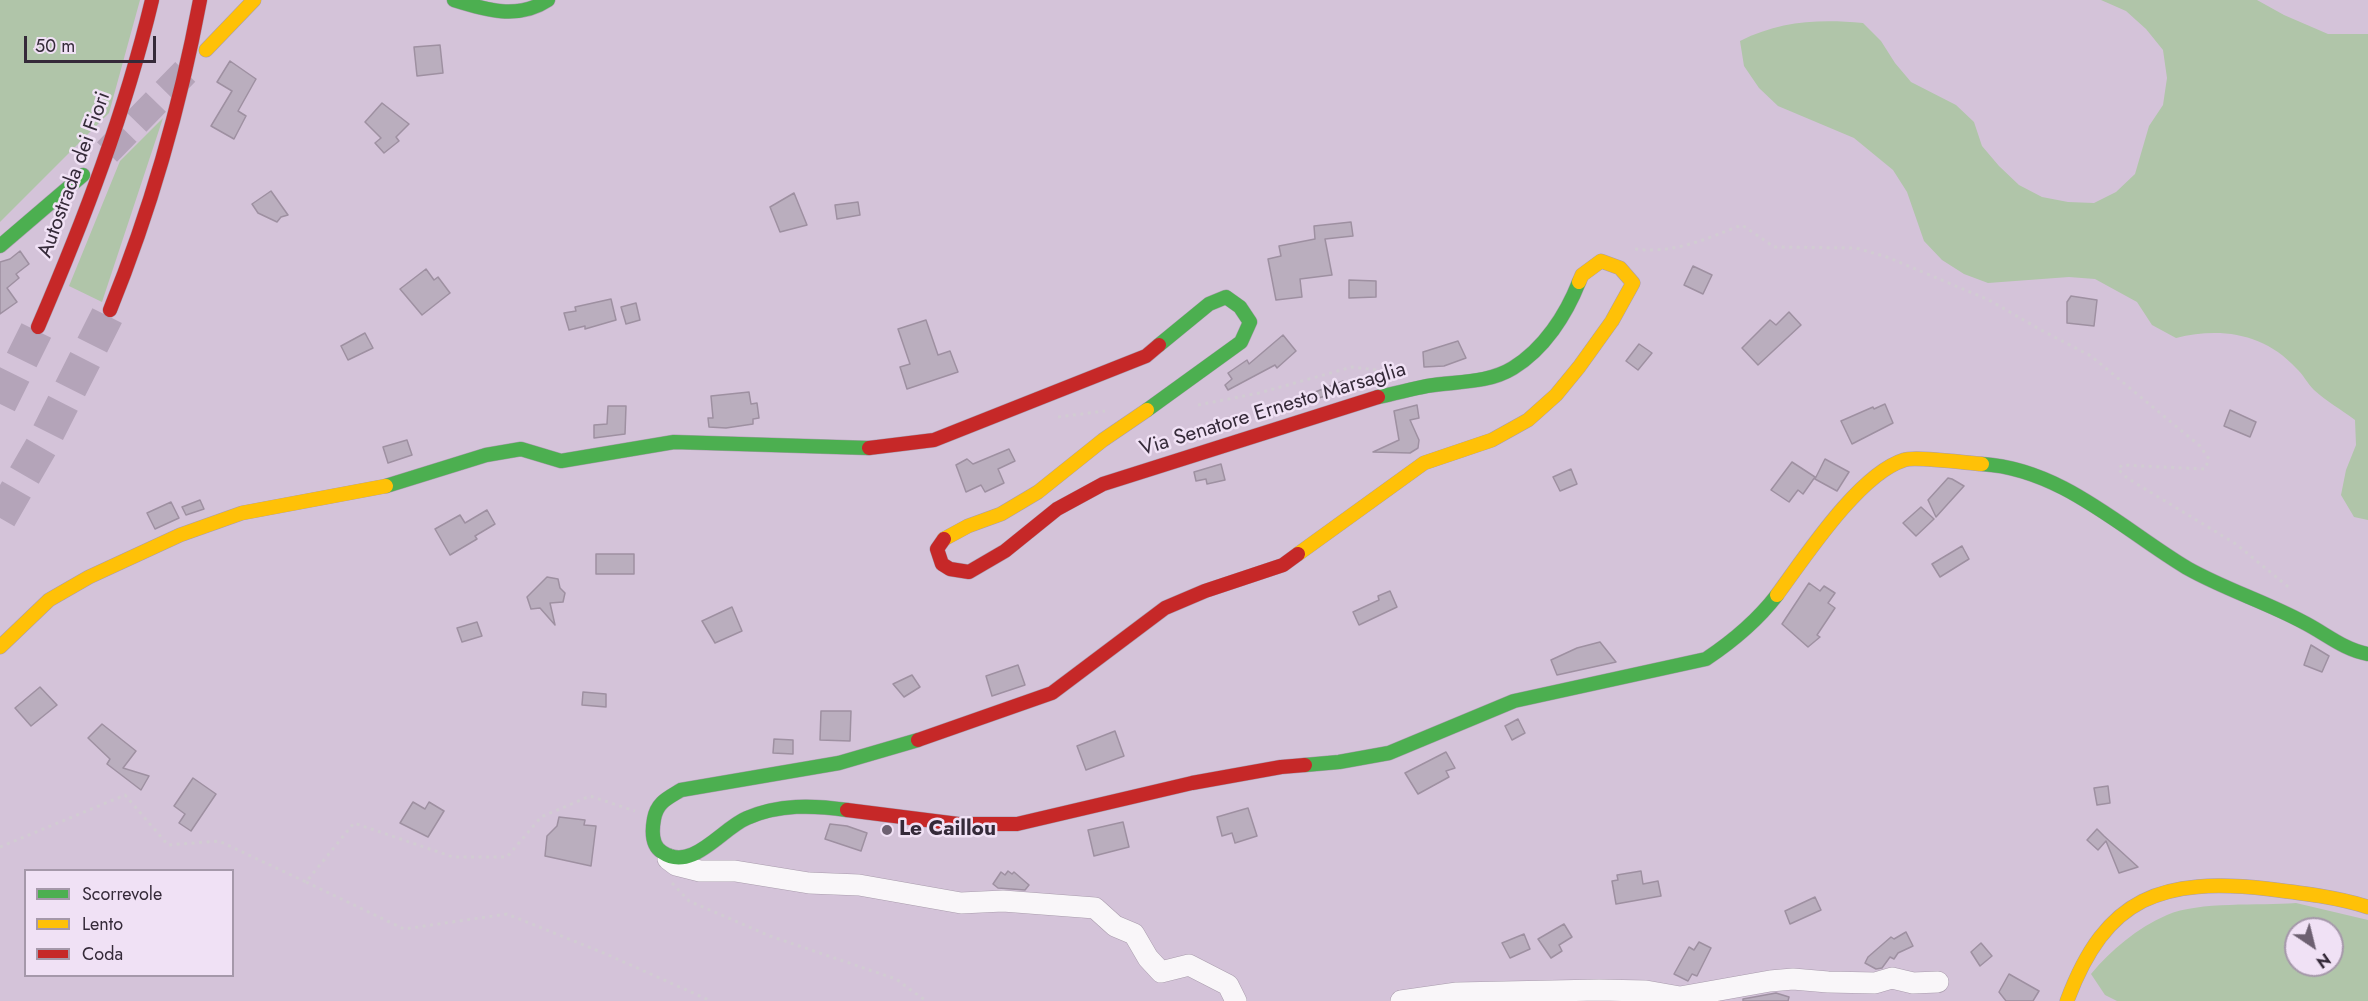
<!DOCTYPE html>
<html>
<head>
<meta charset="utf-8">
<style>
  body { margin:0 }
  #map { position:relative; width:2368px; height:1001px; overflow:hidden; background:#d4c3d9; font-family:Jost,sans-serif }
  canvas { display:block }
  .legend { position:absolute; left:24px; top:869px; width:210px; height:108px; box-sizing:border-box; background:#f0e1f5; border:2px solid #a598aa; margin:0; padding:8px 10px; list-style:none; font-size:18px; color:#352a39 }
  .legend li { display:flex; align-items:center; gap:12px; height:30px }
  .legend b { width:30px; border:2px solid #a598aa }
  .north { position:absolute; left:2284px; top:917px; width:60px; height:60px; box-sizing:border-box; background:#f0e1f5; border:2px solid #a598aa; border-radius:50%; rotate:145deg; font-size:16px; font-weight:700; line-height:24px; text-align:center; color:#352a39 }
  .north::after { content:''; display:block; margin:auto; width:21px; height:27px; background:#6d6071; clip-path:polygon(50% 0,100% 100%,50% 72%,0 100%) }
  .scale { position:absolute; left:24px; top:36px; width:132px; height:27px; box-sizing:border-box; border:3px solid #352a39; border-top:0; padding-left:8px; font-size:18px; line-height:21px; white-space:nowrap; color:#352a39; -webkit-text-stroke:4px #f0e1f5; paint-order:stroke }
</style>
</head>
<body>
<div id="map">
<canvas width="2368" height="1001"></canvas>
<ul class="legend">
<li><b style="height:8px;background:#4caf50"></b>Scorrevole</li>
<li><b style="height:8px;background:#ffc107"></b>Lento</li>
<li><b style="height:8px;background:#c62828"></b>Coda</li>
</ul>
<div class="north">N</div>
<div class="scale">50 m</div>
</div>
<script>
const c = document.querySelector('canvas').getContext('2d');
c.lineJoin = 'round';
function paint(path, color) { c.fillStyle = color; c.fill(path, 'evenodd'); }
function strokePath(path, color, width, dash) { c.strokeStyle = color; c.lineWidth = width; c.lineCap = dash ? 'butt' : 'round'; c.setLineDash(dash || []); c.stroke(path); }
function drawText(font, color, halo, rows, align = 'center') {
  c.font = font + ' Jost,sans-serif'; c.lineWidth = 5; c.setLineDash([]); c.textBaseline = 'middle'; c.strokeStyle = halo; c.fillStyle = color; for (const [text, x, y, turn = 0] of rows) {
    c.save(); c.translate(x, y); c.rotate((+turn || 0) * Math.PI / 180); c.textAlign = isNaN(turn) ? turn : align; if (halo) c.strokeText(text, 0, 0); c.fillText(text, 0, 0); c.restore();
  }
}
paint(new Path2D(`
  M0,0H140L109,113L0,222Z
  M2101,0H2257L2284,15L2328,34H2368V520L2354,517L2341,495L2346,470L2356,445L2355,420C2342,410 2326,401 2314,390C2307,383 2303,374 2296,368C2264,333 2220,327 2176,338L2152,325L2137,302L2095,279L2069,277L1988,283L1964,274L1942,260L1924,241L1907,192L1893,170L1854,138L1778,106L1759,88L1744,66L1740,41C1780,21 1818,19 1863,23L1881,41L1895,63L1911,82L1956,105L1974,122L1982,146L1999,166L2019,185L2042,197L2068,202L2094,203L2116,192L2135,174L2149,126L2163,105L2167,78L2163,50L2146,29L2126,11Z
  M163,118L102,302L69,286L120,161Z
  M2296,903L2368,920V1001H2117L2105,995L2091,974C2111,950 2137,928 2167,915C2199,901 2260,906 2296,903ZM2296,929H2332V965H2296Z`), '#b0c5a9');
const building = new Path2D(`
  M440,45L443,73L417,76L414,47Z
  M230,61L256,79L238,111L246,116L234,139L211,126L232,91L217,82Z
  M382,103L409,124L396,137L399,141L384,153L375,143L381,138L365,122Z
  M271,191L288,215L281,217L277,222L258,213L252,204Z
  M794,193L807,225L780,232L770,207Z
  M858,202L860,215L837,219L835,205Z
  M1351,222L1353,236L1325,239L1332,275L1300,279L1302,297L1276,300L1268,259L1281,256L1279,246L1315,239L1314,226Z
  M20,251L29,264L16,274L19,278L7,288L17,302L0,314V262L10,259Z
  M1693,266L1712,275L1703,294L1684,285Z
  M426,269L434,280L438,277L450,293L422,315L400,289Z
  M1349,280L1376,281V297L1349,298Z
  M2071,296L2097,300L2094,326L2067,323V302Z
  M611,299L616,320L585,329V326L569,330L564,313L576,311L575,307Z
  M636,303L640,320L626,324L621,307Z
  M1789,312L1801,325L1758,365L1742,348L1770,320L1776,325Z
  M926,320L938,355L950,351L958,372L907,389L900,367L910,364L898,329Z
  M365,333L373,348L348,360L341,346Z
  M1283,335L1296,351L1277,368L1275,365L1228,390L1225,385L1232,379L1228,373L1247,360L1249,364Z
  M1458,341L1466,358L1444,366L1424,367L1423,352Z
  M1639,344L1652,353L1638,370L1626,361Z
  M1343,381L1348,389L1293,406L1296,404L1295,400Z
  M749,392L751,404L757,403L759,418L753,419V424L726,428L709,427L708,418H713L711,396Z
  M1885,404L1893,423L1852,444L1841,421L1873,407L1874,409Z
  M1417,405L1419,418L1410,420L1419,440L1418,448L1410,453L1373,452L1399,440L1394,411Z
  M608,406H626L625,434L594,438V425L607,424Z
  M2230,410L2256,422L2250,437L2224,426Z
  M407,440L412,455L388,463L383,447Z
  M1009,449L1015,461L998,469L1004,483L985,492L981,485L966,492L956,465L967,459L973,464Z
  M1825,459L1849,472L1837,491L1815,479Z
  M1792,462L1815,477L1803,494L1798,490L1789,502L1771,490Z
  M1221,464L1225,480L1207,484L1206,479L1196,481L1194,472Z
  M1571,469L1577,484L1560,491L1553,477Z
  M1948,478L1952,479L1964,486L1936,517L1928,500Z
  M200,500L204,509L186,515L182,507Z
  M171,502L179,518L155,529L147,513Z
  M1921,507L1934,519L1916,536L1903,523Z
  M487,510L495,524L475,536L477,539L450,555L435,529L460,515L465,523Z
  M1962,546L1969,559L1940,577L1932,564Z
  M596,554H634V574H596Z
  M547,577L558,579L560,588L565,593L563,602L550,603L555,625L540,608L531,609L527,597Z
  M1809,583L1820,591L1824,586L1835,593L1828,603L1835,608L1817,635L1820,637L1808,647L1782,624Z
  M1390,591L1397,607L1359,625L1353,612L1379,600L1378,596Z
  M732,607L742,631L715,643L702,621Z
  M477,622L482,636L462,642L457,628Z
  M1600,642L1616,662L1557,675L1551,660L1577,648Z
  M2311,645L2329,656L2322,672L2304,665Z
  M1018,665L1025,685L992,696L986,676Z
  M912,675L920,687L904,697L893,684Z
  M40,687L57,705L31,726L15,708Z
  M583,692L606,694V707L582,705Z
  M821,711H851L850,741L820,740Z
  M1518,719L1525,733L1512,740L1505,726Z
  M102,724L136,751L123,768L149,776L141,790L107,764L110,759L88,738Z
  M1115,731L1124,756L1086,770L1077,746Z
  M774,739L793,740V754L773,753Z
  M1446,752L1455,768L1446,771L1449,777L1418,794L1405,773Z
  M193,778L216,794L191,831L179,823L185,814L174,806Z
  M2108,786L2110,803L2097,805L2094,788Z
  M413,802L425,809L429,802L444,811L428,837L400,823Z
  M1248,808L1257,836L1235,843L1232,833L1222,836L1217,817Z
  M559,817L585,820L584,825L596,826L591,866L545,856L547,836L557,826Z
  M1123,822L1129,847L1094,856L1088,830Z
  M830,824L847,826L867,833L861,851L825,839Z
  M2097,829L2104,836L2138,867L2119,873L2106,841L2098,850L2087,840Z
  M1008,871L1012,874L1014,872L1029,885L1025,890L998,888L993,884L1001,872L1005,875Z
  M1641,871L1643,884L1658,881L1661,896L1616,904L1612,881L1618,880L1617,875Z
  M1815,897L1821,910L1790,924L1785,911Z
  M1564,924L1572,937L1559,945L1562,951L1551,958L1538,939Z
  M1906,932L1913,946L1898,953L1894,959L1890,957L1882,968L1876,969L1865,963L1868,957L1891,937L1894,939Z
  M1524,934L1530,949L1510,958L1502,943Z
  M1699,942L1711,948L1697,976L1692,974L1688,981L1674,974L1689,947L1694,950Z
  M1981,943L1992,956L1980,966L1971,952Z
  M2009,974L2039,991L2033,1001H2006L1999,992Z
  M1776,993L1789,997L1788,1001H1743V999Z`);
paint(building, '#baaebe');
strokePath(building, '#9e90a1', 1.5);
strokePath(new Path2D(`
  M107,152L190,67`), '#b4a4b9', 28, [28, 14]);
strokePath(new Path2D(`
  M0,404L38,327
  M0,518L42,445L110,310`), '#b4a4b9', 33, [33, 16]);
const street = new Path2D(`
  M668,859L676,865L700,871H735L809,883L859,885L961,903L1003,901L1095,908L1115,926L1134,934L1148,958L1161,972L1189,965L1228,985L1236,1001
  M1401,1001L1457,993L1599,990L1646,991L1680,997L1770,981L1793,979L1828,982L1875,983L1892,978L1913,983L1938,982`);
const fast = new Path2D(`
  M454,0C486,10 518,20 548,0
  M0,246L83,175
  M1378,397C1394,394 1411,389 1427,386C1455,381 1487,384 1513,368C1544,349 1566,315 1579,282
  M1147,410L1241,342L1250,322L1240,307L1226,297L1209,304L1159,345
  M1982,464C2062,469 2122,529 2187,568C2224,589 2266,602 2303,622C2325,633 2344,650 2368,654
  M386,486L486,455L521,449L561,461L674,442L869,448
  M1305,765L1339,762L1389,753L1514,701L1706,659C1733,641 1757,621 1777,595
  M847,810C813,805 779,804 747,818C722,828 692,873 662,852C651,845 652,830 654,819C657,802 668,798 681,790L839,763L918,740`);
const slow = new Path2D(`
  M206,50L254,0
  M944,539L968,526L1001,514L1038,492L1103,440L1147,410
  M1298,554L1424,463L1492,440L1528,420L1556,395L1579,367L1612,321L1633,283L1620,268L1601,261L1582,275L1579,282
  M1777,595C1805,557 1859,474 1904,460C1914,456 1967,463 1982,464
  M0,647L49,600L89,577L180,535L242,513L386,486
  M2067,1001C2106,896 2162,877 2269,889C2302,893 2336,897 2368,907`);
const jam = new Path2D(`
  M110,310C151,209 180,107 200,0
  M38,327C84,220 125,113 152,0
  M869,448L934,440L1146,356L1159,345
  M944,539L937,549L942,564L950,569L969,572L1005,551L1057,509L1103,484L1378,397
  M918,740L1052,693L1165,608L1205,591L1283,565L1298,554
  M847,810L958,824H1017L1192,783L1281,767L1305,765`);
strokePath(street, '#a99cad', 22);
strokePath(fast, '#a99cad', 15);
strokePath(slow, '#a99cad', 15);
strokePath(jam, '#a99cad', 15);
strokePath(new Path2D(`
  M1635,249C1675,254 1705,239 1742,225L1774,247L1856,248L1887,257L1989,300L2041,330L2091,356L2200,446L2209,459L2205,469L2122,465L2118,469L2127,478L2236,544L2291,589
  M1198,405L1259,393L1352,367L1385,371
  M1058,417L1105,411
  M0,847L125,795L168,845L219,841L306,882L354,823L453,857H507L541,817L590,796L635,811
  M306,882L404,929L507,914L606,954L711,1001
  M672,883L689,901L770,936L896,979L926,1001`), '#d1ccd2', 3, [3, 4.5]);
strokePath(street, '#f9f6f9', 21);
strokePath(fast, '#4caf50', 14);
strokePath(slow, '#ffc107', 14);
strokePath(jam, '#c62828', 14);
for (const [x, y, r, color] of [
  [887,830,6,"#6d6071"]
]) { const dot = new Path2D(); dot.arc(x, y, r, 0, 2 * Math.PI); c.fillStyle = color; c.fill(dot); strokePath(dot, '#f0e1f5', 2); }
drawText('21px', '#352a39', '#f0e1f5', [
  ["Autostrada dei Fiori",75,175,-70],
  ["Via Senatore Ernesto Marsaglia",1273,410,-17]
]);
drawText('bold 21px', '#352a39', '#f0e1f5', [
  ["Le Caillou",899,830]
], 'left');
</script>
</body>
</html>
